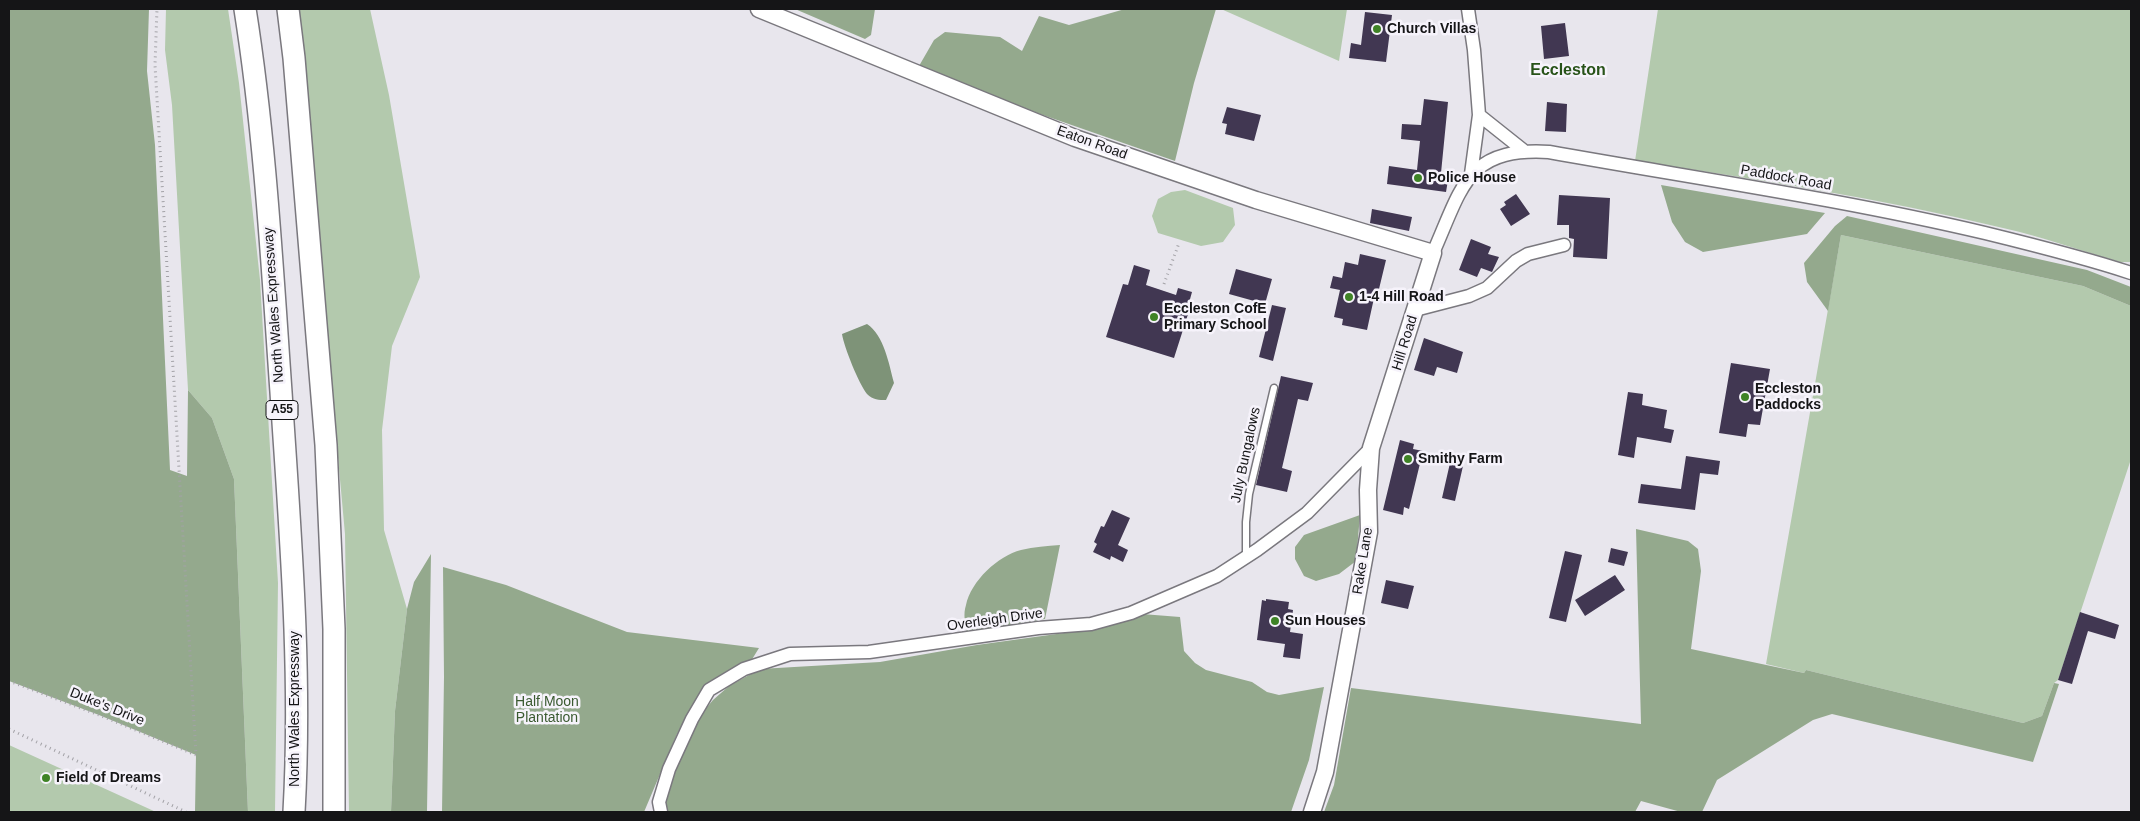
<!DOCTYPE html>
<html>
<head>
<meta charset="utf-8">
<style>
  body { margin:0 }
  #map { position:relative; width:2140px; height:821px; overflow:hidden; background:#e8e6ed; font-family:Arial,sans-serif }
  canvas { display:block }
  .frame { position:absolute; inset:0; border:10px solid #151517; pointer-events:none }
</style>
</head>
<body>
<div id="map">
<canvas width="2140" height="821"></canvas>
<div class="frame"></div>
</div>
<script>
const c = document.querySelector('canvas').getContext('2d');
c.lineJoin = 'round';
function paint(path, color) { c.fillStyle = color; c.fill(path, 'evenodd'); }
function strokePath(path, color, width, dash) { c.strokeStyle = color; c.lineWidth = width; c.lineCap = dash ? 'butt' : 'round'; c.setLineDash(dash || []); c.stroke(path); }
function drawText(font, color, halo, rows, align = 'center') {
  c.font = font + ' Arial,sans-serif'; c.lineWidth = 5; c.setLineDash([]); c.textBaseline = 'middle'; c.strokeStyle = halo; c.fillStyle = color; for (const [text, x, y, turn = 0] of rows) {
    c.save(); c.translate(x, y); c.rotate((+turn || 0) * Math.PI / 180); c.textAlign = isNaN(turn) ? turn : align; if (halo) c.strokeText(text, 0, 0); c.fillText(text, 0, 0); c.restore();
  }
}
paint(new Path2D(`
  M166,9H228L239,83L260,280L278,583L275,812H248L234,479L212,418L188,390L172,105L165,50Z
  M297,9H370L389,95L420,277L392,346L382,430L384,530L407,609L395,711L391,812H349L345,534Z
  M1221,9H1347L1339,61Z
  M1658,9H2131V262H2120C2081,251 2043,237 2003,228C1882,199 1758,179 1635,161Z
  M1185,190L1233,208L1235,225L1223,242L1201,246L1158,233L1152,216L1158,199L1171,192Z
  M1841,235L2083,286L2131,306V459L2058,680L2054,683L2042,716L2023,723L1806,670L1804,673L1766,664Z
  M9,745L156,812H9Z`), '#b3c9ad');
paint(new Path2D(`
  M9,9H149L147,71L155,145L170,470L187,476L188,390L212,418L234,479L248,812H195L196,755L99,715L9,681Z
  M795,9H875L871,35L865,39Z
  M1125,9H1216L1194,83L1175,161L1040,114L919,66L934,40L945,32L1000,37L1022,51L1039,16L1069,25Z
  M1661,185L1825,213L1807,234L1703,252L1685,242L1672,222Z
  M1847,216L2087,270L2131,287V306L2083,286L1841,235L1828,311L1807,282L1804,263L1835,226Z
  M1360,515L1356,561L1339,574L1316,581L1304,576L1295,559V547L1304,535Z
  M1636,529L1688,541L1698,549L1701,571L1691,649L1804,673L1806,670L2023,723L2042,716L2054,683L2059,684L2033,762L1832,714L1813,720L1717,780L1702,812H1681L1641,801L1635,812H1324L1334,785L1351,688L1641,724Z
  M1060,545L1045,619L967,632C965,623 963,614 966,605C971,581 998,556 1021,550C1034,547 1047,546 1060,545Z
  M431,554L427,812H391L395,711L407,609L414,582Z
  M443,567L506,585L627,632L759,648L751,661L694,703L677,734L644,812H442L444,677Z
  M1142,614L1180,617L1184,651L1195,663L1206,670L1252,682L1267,692L1279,695L1324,687L1309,760L1291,812H661L668,785L697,719L713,700L729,686L760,669L880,662L977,645L1100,628Z`), '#94a98d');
paint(new Path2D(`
  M867,324C884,335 889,364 894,383L886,400C879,400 873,400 867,394C859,384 844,347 842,334Z`), '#7e9378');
paint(new Path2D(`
  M1365,12L1392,15L1386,62L1349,58L1351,43L1361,45Z
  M1565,23L1569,56L1544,59L1541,26Z
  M1424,99L1448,102L1441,173L1449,174L1446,192L1387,184L1389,166L1417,170L1420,141L1401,139L1402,124L1421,125Z
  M1547,102L1567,104L1566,132L1545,131Z
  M1227,107L1261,115L1254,141L1225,134L1227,124L1222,123Z
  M1516,194L1530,214L1511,226L1500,209L1506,205L1504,202Z
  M1559,195L1610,198L1607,259L1573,257L1574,239L1569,238V225H1557Z
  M1372,209L1412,217L1409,231L1370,223Z
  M1471,239L1491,247L1488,254L1499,257L1492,272L1481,268L1477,277L1459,270Z
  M1360,254L1386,260L1379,289H1376L1367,330L1342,325L1343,319L1334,317L1340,290L1330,288L1333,276L1342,278L1345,262L1358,265Z
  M1134,265L1150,270L1146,285L1176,295L1178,288L1192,292L1187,310L1189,311L1174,358L1106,337L1123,284L1128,285Z
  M1236,269L1272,279L1265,304L1229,294Z
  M1272,305L1286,308L1273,361L1259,357Z
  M1424,338L1463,352L1457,373L1437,367L1434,376L1414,370Z
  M1731,363L1770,369L1760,425L1748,424L1746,437L1719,433Z
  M1281,376L1313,383L1308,401L1298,399L1282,468L1292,471L1287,492L1256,485Z
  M1628,392L1643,394L1642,405L1667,410L1664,428L1674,430L1671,443L1637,437L1634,458L1618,455Z
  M1400,440L1414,444L1413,449L1423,451L1409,509L1404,507L1403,515L1383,510Z
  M1686,456L1720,461L1718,475L1700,473L1695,510L1638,503L1641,484L1681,489Z
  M1450,463L1463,466L1455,501L1442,498Z
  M1112,510L1130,518L1118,545L1128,550L1123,562L1111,556L1110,560L1093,552L1097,544L1094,542L1101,526L1104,527Z
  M1611,548L1628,552L1624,566L1608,562Z
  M1565,551L1582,555L1566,622L1549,618Z
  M1615,575L1625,590L1585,616L1575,600Z
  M1386,580L1414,586L1408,609L1381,603Z
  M1266,599L1289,602L1288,609L1293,610L1290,632L1303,634L1300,659L1283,657L1285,644L1257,640L1262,600L1266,601Z
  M2080,612L2119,625L2115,639L2088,631L2072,684L2058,680Z`), '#413752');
const service = new Path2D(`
  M1246,556V522L1249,494L1274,388`);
const minor = new Path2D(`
  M1468,9L1474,50L1479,115L1471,174
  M1479,115L1523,150
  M1433,253C1462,188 1466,147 1549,152C1694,178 1841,199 1985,233C2034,245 2083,257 2131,273
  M1415,310L1469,296L1487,288L1516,261L1528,254L1564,245
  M661,812L659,802L669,769L692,719L709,690L744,669L790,654L869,652L1038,628L1091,624L1131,613L1217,576L1257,550L1307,513L1371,448`);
const tertiary = new Path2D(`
  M759,9L1075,138L1256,200L1433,253L1371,448L1368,490L1369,532L1325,772L1312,812`);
const trunk = new Path2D(`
  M245,9C265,135 272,264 281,392C290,531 302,672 294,812
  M288,9L294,58L326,445L334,629V812`);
strokePath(service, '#7a787e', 9);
strokePath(minor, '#7a787e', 15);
strokePath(tertiary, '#7a787e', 19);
strokePath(trunk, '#7a787e', 24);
strokePath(new Path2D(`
  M1164,284L1179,243
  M9,681L99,715L196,755L155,65L157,9
  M9,729L186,812`), '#a3a2a7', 3, [1, 4]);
strokePath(service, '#fff', 6);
strokePath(minor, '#fff', 12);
strokePath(tertiary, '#fff', 16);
strokePath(trunk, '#fff', 21);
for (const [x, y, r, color] of [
  [1377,29,5,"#3f8326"],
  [1418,178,5,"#3f8326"],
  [1349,297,5,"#3f8326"],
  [1154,317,5,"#3f8326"],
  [1745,397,5,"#3f8326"],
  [1408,459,5,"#3f8326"],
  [1275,621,5,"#3f8326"],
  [46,778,5,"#3f8326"]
]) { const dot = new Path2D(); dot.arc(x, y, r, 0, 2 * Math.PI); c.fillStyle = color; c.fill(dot); strokePath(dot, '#f6f3fb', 2); }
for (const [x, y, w] of [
  [282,410,32]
]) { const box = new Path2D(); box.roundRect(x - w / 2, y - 9.5, w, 19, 4); c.fillStyle = '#f6f3fb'; c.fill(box); strokePath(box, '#151517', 1); }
drawText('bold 12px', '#151517', null, [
  ["A55",282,410]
]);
drawText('bold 14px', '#151517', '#f6f3fb', [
  ["Church Villas",1387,29],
  ["Police House",1428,178],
  ["1-4 Hill Road",1359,297],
  ["Eccleston CofE",1164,309],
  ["Primary School",1164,325],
  ["Eccleston",1755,389],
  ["Paddocks",1755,405],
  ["Smithy Farm",1418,459],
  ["Sun Houses",1285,621],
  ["Field of Dreams",56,778]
], 'left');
drawText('14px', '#151517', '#f6f3fb', [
  ["Eaton Road",1092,143,20],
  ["Paddock Road",1786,178,10],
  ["North Wales Expressway",274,305,-94],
  ["Hill Road",1405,343,-73],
  ["July Bungalows",1246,455,-78],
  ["Rake Lane",1363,561,-81],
  ["Overleigh Drive",995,620,-8],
  ["Duke's Drive",107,707,22],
  ["North Wales Expressway",295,709,-90]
]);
drawText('14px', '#3a5a30', '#f6f3fb', [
  ["Half Moon",547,702],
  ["Plantation",547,718]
]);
drawText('bold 16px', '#285319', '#f6f3fb', [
  ["Eccleston",1568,71]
]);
</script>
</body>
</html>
